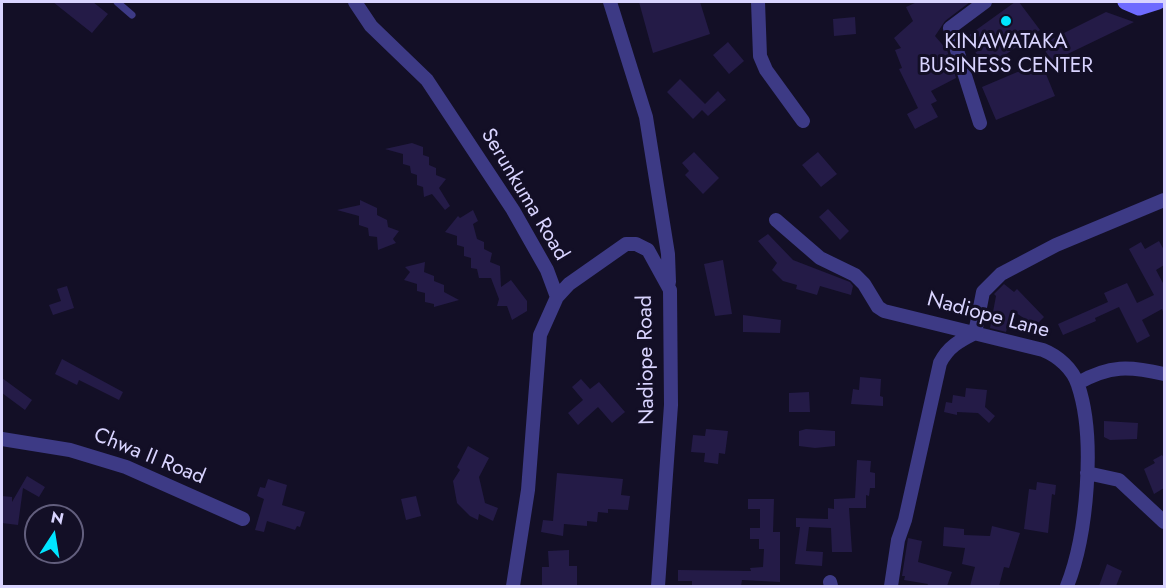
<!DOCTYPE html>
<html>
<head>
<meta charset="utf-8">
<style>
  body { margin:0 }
  #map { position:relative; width:1166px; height:588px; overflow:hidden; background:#130f26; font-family:Jost,sans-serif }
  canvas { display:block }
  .frame { position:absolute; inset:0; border:3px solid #d9d4ff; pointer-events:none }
  .north { position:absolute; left:24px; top:504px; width:60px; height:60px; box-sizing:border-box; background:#130f26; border:2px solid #625e7d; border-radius:50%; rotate:12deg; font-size:16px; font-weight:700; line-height:24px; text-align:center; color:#d9d4ff }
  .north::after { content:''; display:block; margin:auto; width:21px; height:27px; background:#00e5ff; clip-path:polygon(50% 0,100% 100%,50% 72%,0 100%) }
</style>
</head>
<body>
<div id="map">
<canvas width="1166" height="588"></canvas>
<div class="frame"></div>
<div class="north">N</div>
</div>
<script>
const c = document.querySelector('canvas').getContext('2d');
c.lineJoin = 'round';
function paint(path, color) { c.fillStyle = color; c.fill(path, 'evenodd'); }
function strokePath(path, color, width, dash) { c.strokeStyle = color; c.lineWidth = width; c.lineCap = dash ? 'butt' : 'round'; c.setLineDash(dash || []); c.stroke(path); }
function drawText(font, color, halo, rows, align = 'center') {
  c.font = font + ' Jost,sans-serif'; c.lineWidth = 6; c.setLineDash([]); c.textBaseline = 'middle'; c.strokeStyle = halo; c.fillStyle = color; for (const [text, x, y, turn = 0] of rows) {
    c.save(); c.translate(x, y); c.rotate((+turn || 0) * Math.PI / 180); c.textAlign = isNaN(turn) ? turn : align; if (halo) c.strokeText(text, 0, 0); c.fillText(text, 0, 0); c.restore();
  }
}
paint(new Path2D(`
  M53,2H93L108,14L92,33Z
  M639,2H700L710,34L653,53Z
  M917,2H970L945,21L935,36L947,50L956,78L931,91L937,101L931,104L938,117L915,129L907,114L918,108L899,69L902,68L895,50L901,48L894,38L913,21L906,7Z
  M1015,2H1019L1040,30L987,68L965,38Z
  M1106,12L1134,22L1051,62L1042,44Z
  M855,17L856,34L834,36L833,19Z
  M728,42L744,61L729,74L713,55Z
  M1041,62L1055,96L996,120L982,87Z
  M680,79L705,104L718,91L726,100L708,116L702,110L693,119L667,92Z
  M412,143L423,147V155L429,157V165L436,168V175L446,179L439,188L450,206L445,210L432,194L424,197L423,187L417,185V175L411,173L410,166L403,164V154L385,149Z
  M694,152L719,178L703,194L685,175L689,171L682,163Z
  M818,152L837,174L821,187L802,165Z
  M360,200L377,208V215L387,220L388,227L399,231L393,239L396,243L378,250L377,237L369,236L368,228L359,225V216L337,210L360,205Z
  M828,209L849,231L840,240L819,217Z
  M473,210L478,221L473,224L477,239L484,242V249L492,253L490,262L500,266L501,287L511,280L527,301V311L512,320L507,306H497L499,299L491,278H479L477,269L471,268V258L464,256V247L457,245V236L445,232L458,216L460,218Z
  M768,234L793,260L850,282L853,286L851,295L820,286L817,295L796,289L797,285L783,281L772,270L777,263L758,241Z
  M1159,241L1164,250V265L1156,270L1164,285V314L1162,309L1142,320L1150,336L1137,343L1119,307L1095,318L1096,321L1063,335L1058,324L1108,302L1104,293L1127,283L1137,303L1154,295L1129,249L1141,242L1145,249Z
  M723,260L732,314L715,316L704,264Z
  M425,262L424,272L434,276V281L444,285V292L459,300L434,307V304L425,302V293L417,291V284L404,280L410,272L405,267Z
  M1004,284L1014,292L1017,289L1044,317L1035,326L1012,310L1006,332L990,328L996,296L994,294Z
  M67,286L74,308L53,315L49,305L61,301L57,289Z
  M743,315L781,320L780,333L743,332Z
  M62,359L123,392L119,400L79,380L77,385L55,374Z
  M860,377L881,379L880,396L883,397V406L851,404L853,389L859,390Z
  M2,378L32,400L25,410L2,393Z
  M581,379L590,389L599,382L625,412L612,423L598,407L578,425L568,413L583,400L572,387Z
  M966,388L987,390L985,407L995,416L989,423L978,413L957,412V415L944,412L946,402L952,403L953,395L965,397Z
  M809,392L810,412H789V393Z
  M1104,421L1138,423L1137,439L1110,440L1104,437Z
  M706,429L728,431L725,454L719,453L718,464L704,462L705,453L691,452L693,435L705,436Z
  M806,429L835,431V446L815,448L799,446V431Z
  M468,446L489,458L479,477L485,503L498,508L493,521L479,514L478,520L470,516L457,503L453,481L460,470L457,467Z
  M1162,455L1164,458V488L1154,494L1144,469L1155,463L1153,460Z
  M857,460L871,461L870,472L875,473V488H870L869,496L866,495V508H849L852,552H832L831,528L809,527L806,551L823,552L822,566L795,564L800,527H796V518L828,519V508L834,509V499L855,498Z
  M557,473L623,479L621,495L630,496L628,510L608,509V513L598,512L597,522L587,521V526L564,524L563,536L541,532L543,520L553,521Z
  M27,476L45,487L39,497L23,488L18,525L2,523V496L12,497V502Z
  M268,479L287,485L282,505L305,512L300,527L297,526L295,530L267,521L264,532L255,530L264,499L257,496L260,487L265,488Z
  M1037,482L1056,485L1055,495L1052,494L1048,533L1024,529L1029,489L1036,490Z
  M416,496L421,516L406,520L401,499Z
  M748,499H774L773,532H780V582L742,580L741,586H692V581H678V570L751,571L750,568L763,567L764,549H759V539H750V528H760V509H748Z
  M992,526L1020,533L1009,568L1004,567L999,586H970L975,567L962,564L965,548L943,546L944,527L964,529V535L990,536Z
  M908,538L922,541L918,562L952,572L947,586H927L928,584L904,580L905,576H902Z
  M569,550V566H577V586H542V567H549L548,551Z
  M1107,564L1122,571L1116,586H1099Z`), '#241b47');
strokePath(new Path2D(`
  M117,2L132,15`), '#3d3a85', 7);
strokePath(new Path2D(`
  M355,2L371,26L427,80L513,210L547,270L557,297L540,335L528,490L513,586
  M610,2L646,117L668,254L669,282
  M758,2L760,56L766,70L803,121
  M980,123L950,28L985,2
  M776,220L820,258L855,275L864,284L878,307L884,311L1043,350C1058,356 1073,369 1078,385C1096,438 1087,536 1067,586
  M557,297L569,284L626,244H636L648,250L670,290L671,405L658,586
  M1078,383C1110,365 1129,366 1164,374
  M2,439L70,450L126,467L243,519
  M1087,473L1119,480L1164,522
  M830,582L831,586
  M891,586L898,540L905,520L940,363C948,347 959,341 975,333L983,292L1001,274L1056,245L1164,200`), '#3d3a85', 14);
strokePath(new Path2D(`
  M1125,2L1139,8L1158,2`), '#6f6bff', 15);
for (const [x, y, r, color] of [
  [1006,21,6,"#00e5ff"]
]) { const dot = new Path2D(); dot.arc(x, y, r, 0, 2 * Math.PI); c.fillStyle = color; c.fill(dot); strokePath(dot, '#130f26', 2); }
drawText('21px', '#d9d4ff', '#130f26', [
  ["KINAWATAKA",1006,43],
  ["BUSINESS CENTER",1006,67]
]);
drawText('21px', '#d9d4ff', '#130f26', [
  ["Serunkuma Road",524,195,59],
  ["Nadiope Lane",988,316,15],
  ["Nadiope Road",647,360,-91],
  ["Chwa II Road",149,457,22]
]);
</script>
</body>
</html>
